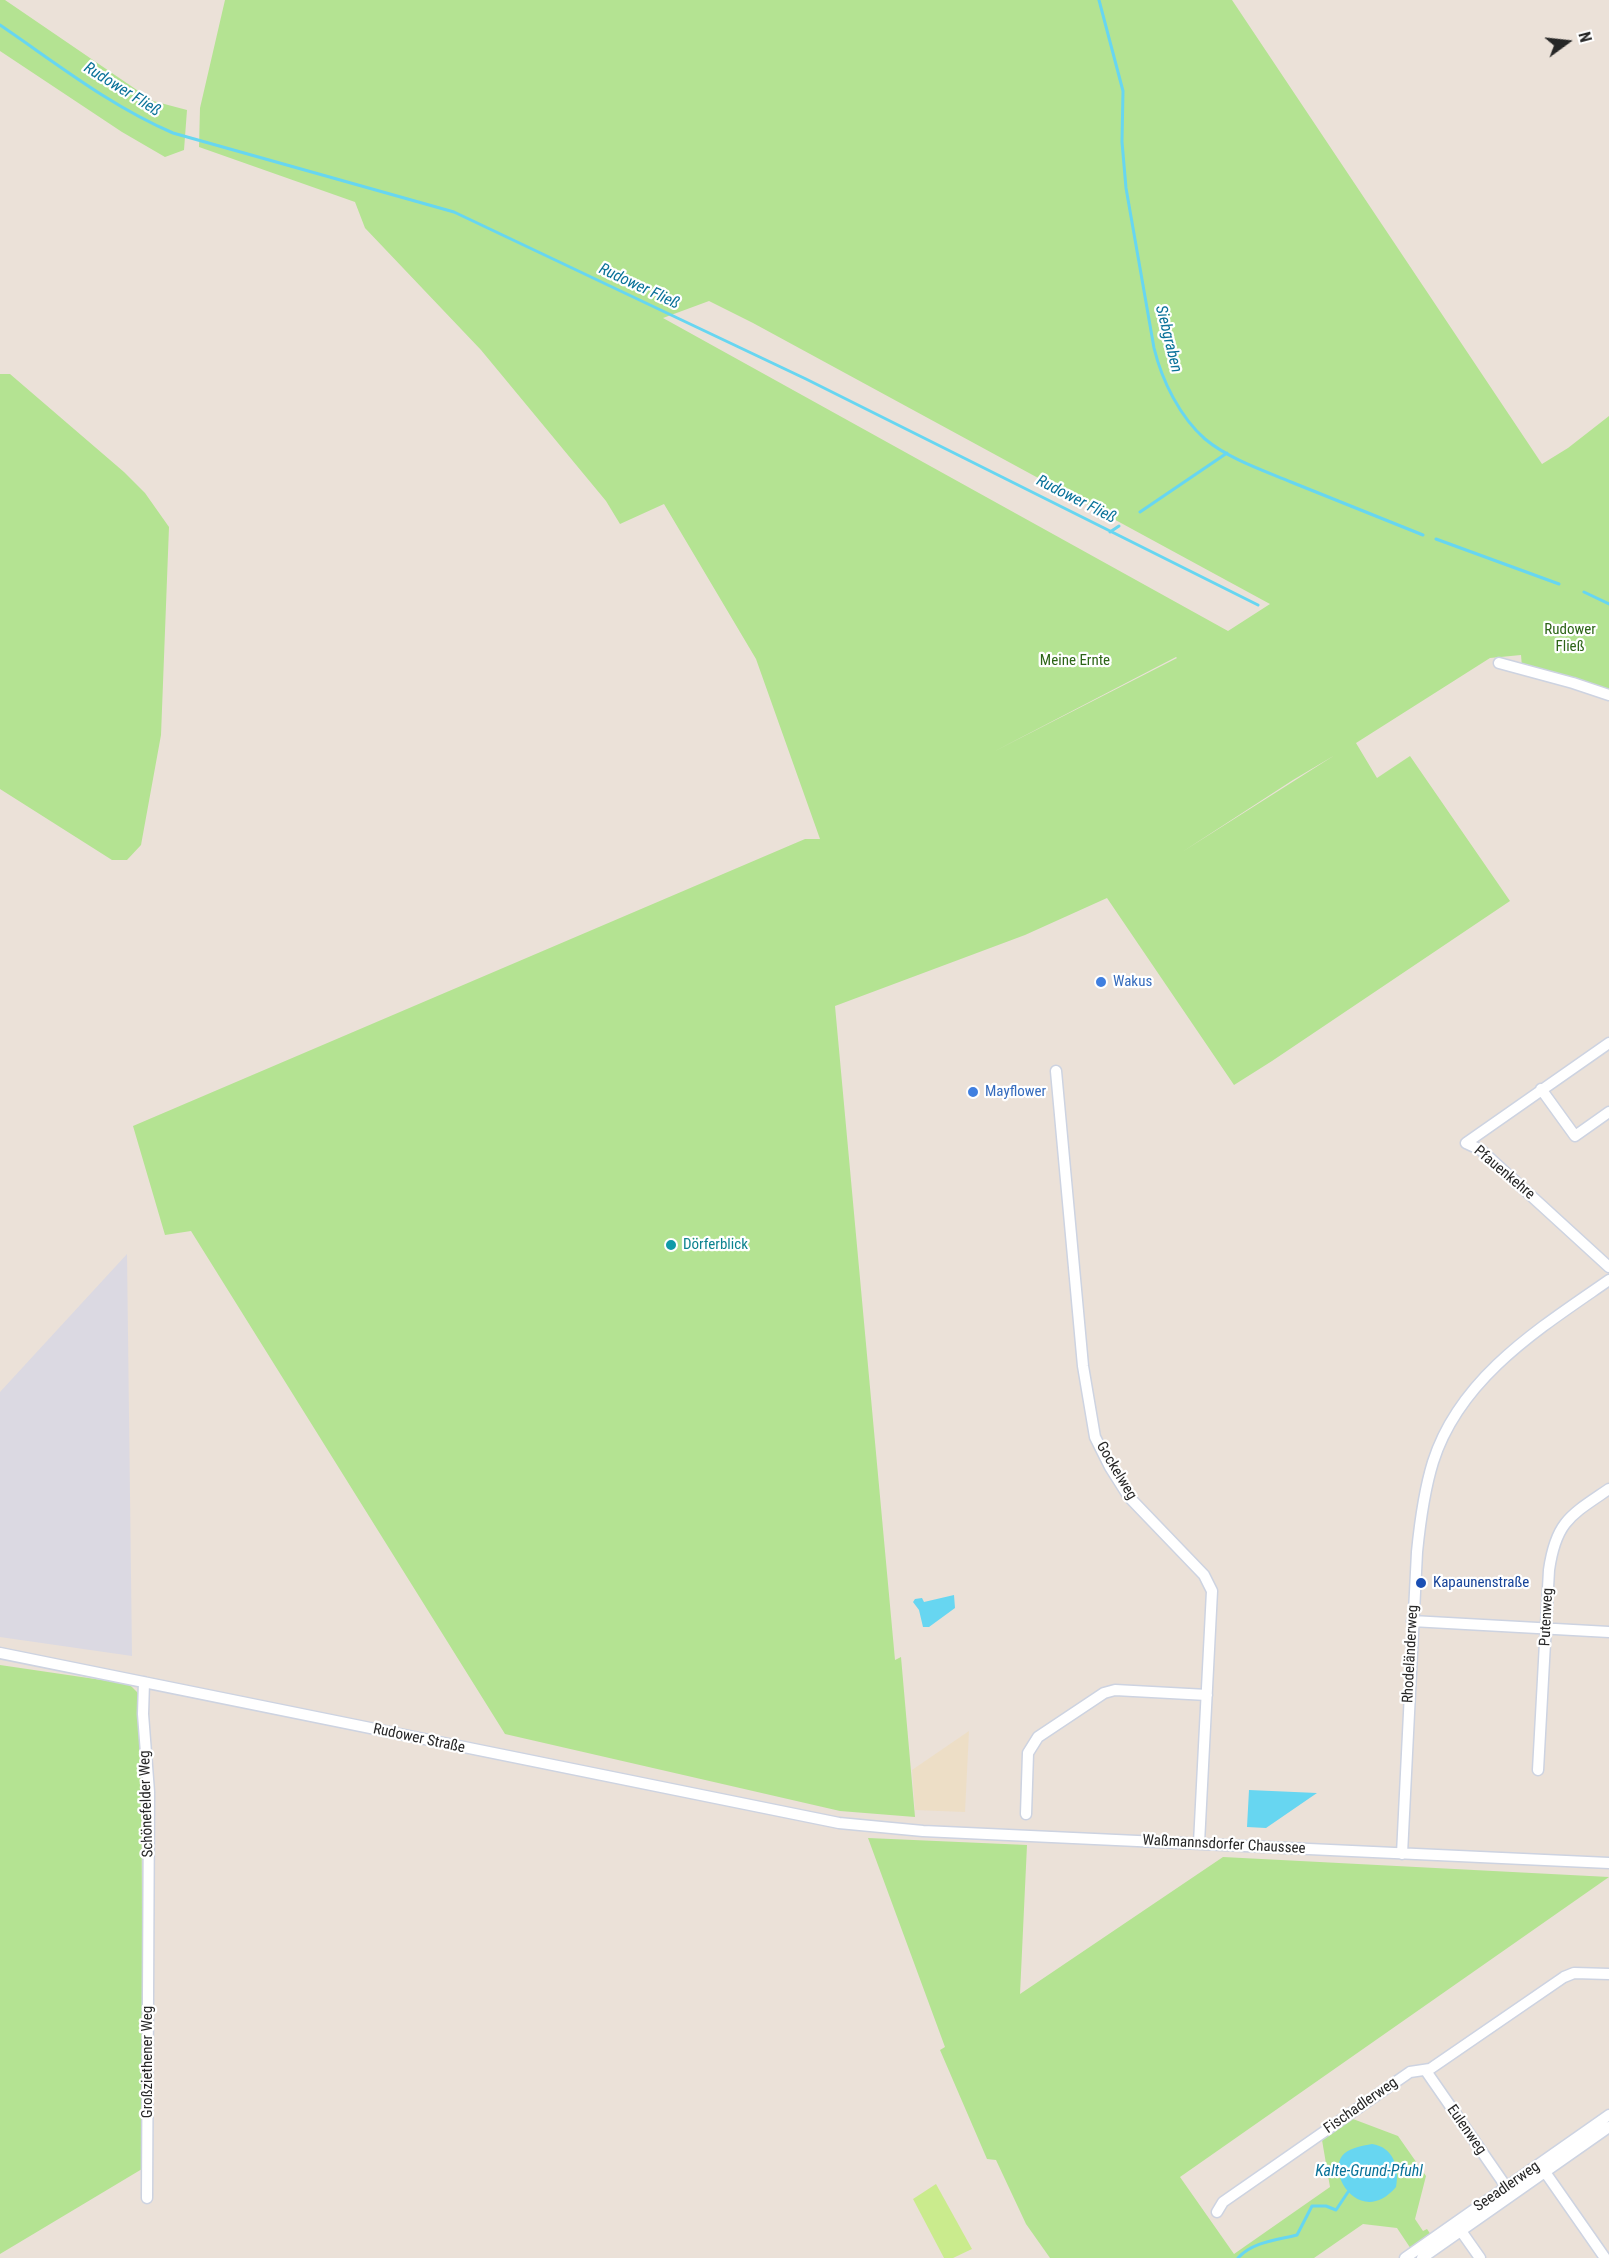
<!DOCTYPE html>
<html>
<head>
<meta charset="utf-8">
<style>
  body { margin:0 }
  #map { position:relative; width:1609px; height:2258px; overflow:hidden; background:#ebe1d8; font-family:"Roboto Condensed",sans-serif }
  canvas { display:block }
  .north { position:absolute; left:1537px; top:12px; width:60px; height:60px; -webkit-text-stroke:4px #fff; paint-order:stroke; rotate:75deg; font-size:16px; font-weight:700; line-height:24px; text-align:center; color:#272727 }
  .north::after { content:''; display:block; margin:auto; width:21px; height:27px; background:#272727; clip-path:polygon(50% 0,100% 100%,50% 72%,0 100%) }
</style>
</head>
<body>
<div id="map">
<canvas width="1609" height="2258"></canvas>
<div class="north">N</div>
</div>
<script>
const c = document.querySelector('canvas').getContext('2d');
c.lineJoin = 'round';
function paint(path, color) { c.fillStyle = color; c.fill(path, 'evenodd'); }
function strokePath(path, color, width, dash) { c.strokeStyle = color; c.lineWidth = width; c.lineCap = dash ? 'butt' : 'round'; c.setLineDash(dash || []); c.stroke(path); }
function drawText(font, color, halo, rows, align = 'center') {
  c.font = font + ' "Roboto Condensed",sans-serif'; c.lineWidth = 4.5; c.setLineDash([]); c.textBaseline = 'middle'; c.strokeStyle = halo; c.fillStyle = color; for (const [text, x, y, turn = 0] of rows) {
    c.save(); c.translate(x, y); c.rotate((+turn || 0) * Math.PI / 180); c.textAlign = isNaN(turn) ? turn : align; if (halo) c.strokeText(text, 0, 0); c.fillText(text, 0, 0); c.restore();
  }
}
paint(new Path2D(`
  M127,1254L132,1656L0,1637V1392Z`), '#dbd9e2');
paint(new Path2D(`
  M969,1731L965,1812L915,1810L912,1770Z`), '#eddec6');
paint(new Path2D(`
  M0,0H5L153,101L187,110L184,150L165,157L122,132L0,51Z
  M225,0H1232L1542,464L1568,448L1609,416V689L1522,667L1521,655L1490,658L1356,743L1377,778L1410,756L1510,901L1272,1061L1234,1085L1107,898L1025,935L835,1006L895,1660L901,1657L915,1817L840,1811L505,1734L191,1231L165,1235L133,1126L805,839H820L756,659L664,504L620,524L606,501L481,350L365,228L355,202L199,147L200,108ZM709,301L753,323L1270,604L1228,631L663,318ZM1176,657L1177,658L993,752ZM1335,755L1182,852L1293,780Z
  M0,374H10L124,472L145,493L169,527L161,735L141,845L127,860H112L0,789Z
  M0,1665L129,1684L141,1696L143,2148L142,2169L0,2254Z
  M868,1838L1027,1845L1020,1994L1223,1857L1609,1877L1180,2177L1234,2254L1330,2187L1322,2140L1353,2119L1398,2136L1426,2176L1415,2219L1423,2231L1427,2229L1431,2235L1411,2249L1397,2228L1363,2224L1314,2258H1050L1026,2224L996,2160L987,2159L940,2050L945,2047Z`), '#b4e392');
paint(new Path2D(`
  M936,2184L972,2249L953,2258H944L913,2199Z`), '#caeb8d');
paint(new Path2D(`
  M954,1595L955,1608L929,1627H923L919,1610L913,1602L915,1599L922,1598L924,1602Z
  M1249,1790L1317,1793L1266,1828L1247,1827Z
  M1372,2144C1393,2147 1400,2167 1396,2187C1362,2227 1327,2176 1342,2156C1348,2148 1362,2146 1372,2144Z`), '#67d6f1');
strokePath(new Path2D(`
  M1099,0L1123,91L1122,142L1126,188L1154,348C1162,381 1180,417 1205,439C1229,459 1262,470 1291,482C1335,500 1379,517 1423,535
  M0,25C56,63 110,106 173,133L454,212L806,379L1258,605
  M1140,512L1227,453
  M1110,532L1119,526
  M1436,539L1559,584
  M1584,592L1609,604
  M1238,2258C1252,2242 1277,2240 1297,2235L1312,2206H1326L1336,2210L1348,2192`), '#67d6f1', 3);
const minor = new Path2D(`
  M1499,663L1573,683L1609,695
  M1609,1043L1466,1143L1481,1150L1609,1267
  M1056,1071L1083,1366L1095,1437L1110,1467L1129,1497L1204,1575L1212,1591L1199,1843
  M1541,1089L1575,1136L1609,1112
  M1412,1621L1609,1632
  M0,1653L839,1823L923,1831L1609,1863
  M144,1682L143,1714L149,1792L147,2198
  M1538,1770L1549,1570C1556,1521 1571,1515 1609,1489
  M1026,1814L1028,1753L1038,1737L1104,1693L1115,1690L1207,1695
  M1402,1854L1417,1552C1420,1522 1424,1491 1433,1462C1460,1377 1540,1328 1609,1280
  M1426,2071L1507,2188
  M1545,2172L1605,2258
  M1217,2212L1223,2202L1410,2072L1430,2069L1564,1977L1574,1973L1609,1974
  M1461,2231L1480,2258
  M1405,2258L1609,2115
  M1422,2258L1609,2127`);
strokePath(minor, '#cdd3e1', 13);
strokePath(minor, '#fff', 10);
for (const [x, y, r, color] of [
  [1101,982,6,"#3f7fe0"],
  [973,1092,6,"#3f7fe0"],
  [671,1245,6,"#0f9aa8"],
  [1421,1583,6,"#1a4fb4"]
]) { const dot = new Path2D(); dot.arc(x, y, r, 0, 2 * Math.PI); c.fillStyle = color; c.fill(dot); strokePath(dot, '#fff', 2); }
drawText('15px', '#2d6517', '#fff', [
  ["Rudower",1570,630],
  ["Fließ",1570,647],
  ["Meine Ernte",1075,661]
]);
drawText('15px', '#366cbe', '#fff', [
  ["Wakus",1113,982],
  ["Mayflower",985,1092]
], 'left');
drawText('15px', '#272727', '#fff', [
  ["Pfauenkehre",1504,1173,40],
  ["Gockelweg",1116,1471,59],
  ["Putenweg",1547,1617,-87],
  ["Rhodeländerweg",1411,1654,-87],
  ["Rudower Straße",419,1739,12],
  ["Schönefelder Weg",147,1804,-92],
  ["Waßmannsdorfer Chaussee",1224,1845,3],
  ["Großziethener Weg",148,2062,-90],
  ["Fischadlerweg",1361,2106,-35],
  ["Eulenweg",1466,2130,55],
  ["Seeadlerweg",1507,2187,-35]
]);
drawText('15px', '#0d838f', '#fff', [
  ["Dörferblick",683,1245]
], 'left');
drawText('15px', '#164399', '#fff', [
  ["Kapaunenstraße",1433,1583]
], 'left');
drawText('italic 16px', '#0a7299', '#fff', [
  ["Rudower Fließ",122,90,32],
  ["Rudower Fließ",639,287,25],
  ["Siebgraben",1168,339,76],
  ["Rudower Fließ",1076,500,27],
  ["Kalte-Grund-Pfuhl",1369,2172]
]);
</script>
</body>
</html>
